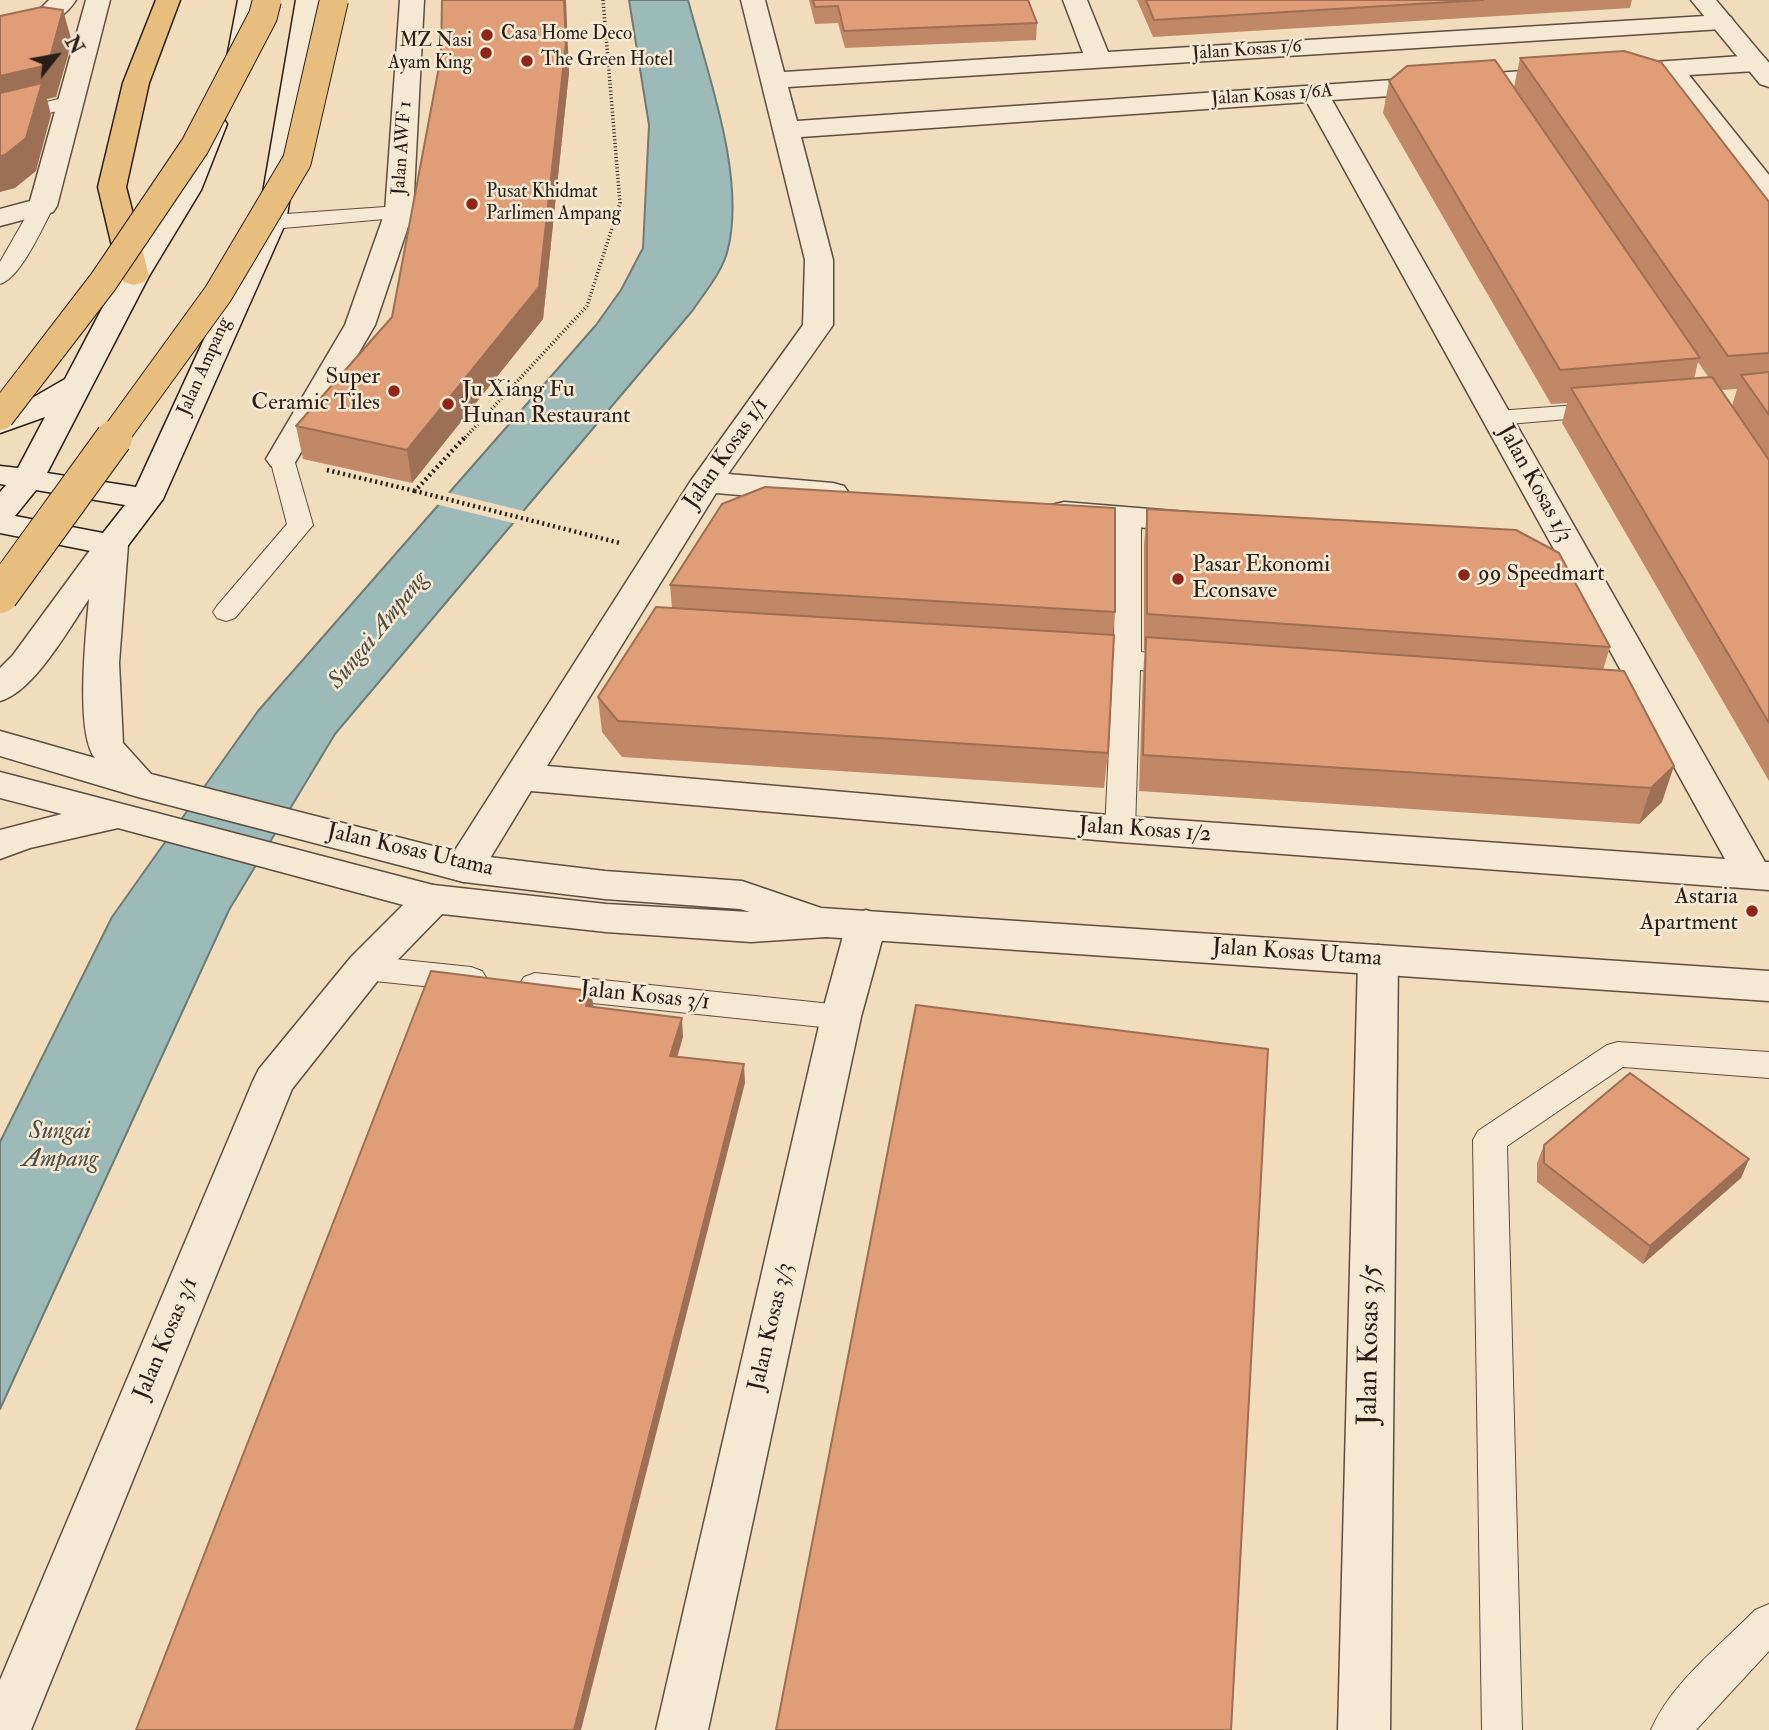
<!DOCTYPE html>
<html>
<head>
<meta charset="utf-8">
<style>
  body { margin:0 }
  #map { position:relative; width:1769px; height:1730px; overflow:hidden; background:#f1ddbc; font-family:"IM FELL Double Pica",serif }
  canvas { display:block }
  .north { position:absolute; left:21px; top:21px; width:70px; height:70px; -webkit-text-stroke:5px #f6e9d3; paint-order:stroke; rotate:59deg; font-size:19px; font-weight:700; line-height:28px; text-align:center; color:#291e17 }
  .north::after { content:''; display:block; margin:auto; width:24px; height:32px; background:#291e17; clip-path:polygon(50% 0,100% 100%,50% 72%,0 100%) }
</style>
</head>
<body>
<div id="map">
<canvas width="1769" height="1730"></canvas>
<div class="north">N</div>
</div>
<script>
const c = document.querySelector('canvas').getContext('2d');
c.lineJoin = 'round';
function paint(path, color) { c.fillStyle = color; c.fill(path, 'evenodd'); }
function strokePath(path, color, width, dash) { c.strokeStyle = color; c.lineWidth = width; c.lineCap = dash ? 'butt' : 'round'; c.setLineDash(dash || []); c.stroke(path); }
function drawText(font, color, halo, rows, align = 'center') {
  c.font = font + ' "IM FELL Double Pica",serif'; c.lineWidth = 5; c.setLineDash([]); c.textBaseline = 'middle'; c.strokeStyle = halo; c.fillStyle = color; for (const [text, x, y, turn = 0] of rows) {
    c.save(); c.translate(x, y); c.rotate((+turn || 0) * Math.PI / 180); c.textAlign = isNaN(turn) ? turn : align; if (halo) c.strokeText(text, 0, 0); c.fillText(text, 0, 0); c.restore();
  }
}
const water = new Path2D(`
  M629,0H688C707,72 746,176 728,249C723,271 705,292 693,310L335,734L229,910L0,1409V1142L112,917L258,711L596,325L621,290L643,248L649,125Z`);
paint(water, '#9cbab7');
strokePath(water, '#6e7c77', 2);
paint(new Path2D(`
  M446,492L528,512L517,524L435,504Z`), '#f1ddbc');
const service = new Path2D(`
  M71,96L78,98L81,102L78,106L0,125V113Z
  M43,200L51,201L54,206C43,226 21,278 0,284V262L32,206L35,201Z
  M399,206L407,207L410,212L407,217L272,229L264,227L261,222L264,217L272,215Z
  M1605,403L1614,405L1617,410L1614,415L1497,425L1488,423L1485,418L1488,413L1497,411Z
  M282,452L291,454L294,459L313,525L235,618L226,621L217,618L213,612L217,606L287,524L270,459L273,454Z
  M1128,509L1137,511L1141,517V652L1193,658L1197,664L1193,670L1183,673L1140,670L1135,829L1130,836L1120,839L1110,836L1105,829L1113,668L1062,662L1058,656L1062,650L1072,647L1114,650L1115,517L1119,511Z
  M365,956L471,967L482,971L487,979L482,987L471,991L365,980L354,976L349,968L354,960Z
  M535,973L841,1005L852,1008L857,1017L852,1026L841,1029L535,997L524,993L519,985L524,977Z
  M1618,1042L1769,1052V1078L1623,1067L1507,1146L1522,1730H1482L1473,1140L1478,1131L1607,1045Z
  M1769,1604V1651L1696,1730H1651C1671,1683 1720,1646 1755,1610Z`);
const minor = new Path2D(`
  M49,0H76C67,14 53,25 36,21L33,16Z
  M86,0H110L57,206L53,212L0,226V209L30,201Z
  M400,0H424L413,212L375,325L293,466L282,469L271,466L266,459L345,325L385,212Z
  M741,0H765L784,72L1083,53L1063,0H1087L1108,52L1722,15L1731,17L1734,22L1731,27L1722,29L788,87L797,121L1756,55L1765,58L1769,63L1765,68L1756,71L1689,75L1769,175V201L1759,199L1664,77L1332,100L1765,862H1769V890L1120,842L531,791L478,878L464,882L450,878L445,868L450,858L690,482L803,325L805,260ZM1307,102L1725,859L1120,816L547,766L716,493L833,503L844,500L849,493L844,486L833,483L728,474L833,325V260L801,137Z
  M1064,502L1199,513L1211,516L1216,523L1211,530L1199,533L1052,519L1048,512L1052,505Z
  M433,885L447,889L453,899L447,909L379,979L292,1089L31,1730H0V1680L253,1081L259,1069L351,957L419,889Z
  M866,910L880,915L886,925L861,1017L708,1730H656L821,1017L846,925L852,915Z
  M1378,945L1392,949L1398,960L1390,1730H1338L1358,960L1364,949Z`);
const tertiary = new Path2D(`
  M1691,0H1716L1769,63V87L1760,84Z
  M111,535L123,538L128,545L119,663L123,743L151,774L464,854L605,871L742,881L821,908L1769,971V1001L826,937L751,942L606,932L433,913L118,828L30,848L0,859V830L62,814L0,798V772L433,885L606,904L750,912L740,909L605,899L464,882L138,797L0,756V731L95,758C75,733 86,633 89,599C69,628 34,692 0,701V668L13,655L99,538Z`);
const secondary = new Path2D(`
  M238,0H262L251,68L247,73L238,76L229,73L225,68Z
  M296,0H320L286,222L163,499L123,552L111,555L0,533V492L6,485L0,484V466L18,468L45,417L0,433V413L20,405L65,379L119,276L173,190L201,124L205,118L214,116L223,118L227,124L201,190L149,276L47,473L136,487L258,222ZM36,490L125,505L103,533L15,516Z`);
const motorway = new Path2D(`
  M156,0H180L149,83L126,187L149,276L144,282L134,285L124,282L119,276L98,187L123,83Z`);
strokePath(service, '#5b4e40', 2);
strokePath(minor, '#5b4e40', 3);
strokePath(tertiary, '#5b4e40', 3);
strokePath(secondary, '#291e17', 3);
strokePath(motorway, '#291e17', 3);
strokePath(new Path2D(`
  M463,440L587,306L620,203L603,0`), '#291e17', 3.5, [1, 2.5]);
strokePath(new Path2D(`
  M464,438L415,491L620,543
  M327,470L415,491`), '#291e17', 4.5, [2, 3.5]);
paint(service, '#f6e9d3');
paint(minor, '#f6e9d3');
paint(tertiary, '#f6e9d3');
paint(secondary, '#f6e9d3');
paint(motorway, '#e8be7e');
const motorwayBridgeFar1 = new Path2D(`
  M0,416L103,282L195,146L263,16L267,0
  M112,440L218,294L297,161L334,0`);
const motorwayBridge = new Path2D(`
  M0,595L114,438`);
strokePath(motorwayBridgeFar1, '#291e17', 30, []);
strokePath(motorwayBridge, '#291e17', 38, []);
strokePath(motorwayBridgeFar1, '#e8be7e', 28);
strokePath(motorwayBridge, '#e8be7e', 36);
paint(new Path2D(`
  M809,0H1028L1037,23L1036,40L845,48L838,23L815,24Z
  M1137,0H1632L1630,8L1153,37Z
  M1520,58L1769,202V781L1562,423L1567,403L1551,404L1383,113L1389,81L1514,87ZM1698,362L1709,378L1694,379ZM1737,389L1732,406L1721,390Z
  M569,72L543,319L412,483L303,459L296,426L392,317Z
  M1147,509L1610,647L1603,670L1662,802L1639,824L1139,791L1143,673L1145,650H1144V544Z
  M670,585L1115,612L1113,635L1108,753L1104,788L622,757L602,732L598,697L672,608Z
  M1544,1145L1749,1159L1741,1178L1643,1264L1537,1182V1163Z`), '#c18867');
paint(new Path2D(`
  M564,0H566L569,72L543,319L412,483L407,450Z
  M63,10L72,42L56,97L47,99L51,115L36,171L15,188L0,192V76Z
  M1674,766L1662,802L1639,824L1651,788Z
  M591,991L594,1010L586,1006Z
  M682,1018L683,1037L672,1075L670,1056Z
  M744,1064L745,1083L581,1730H574Z
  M1749,1159L1741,1178L1643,1264L1650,1246Z`), '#9d6f54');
const building = new Path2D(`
  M442,0H564L566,42L539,287L407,450L296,426L392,317L441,56Z
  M813,0H1028L1037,23L844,31L838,6L815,7Z
  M1146,0H1483L1154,20Z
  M42,7L63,10L48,65L0,76V16Z
  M1624,51L1661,62L1769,202V353L1728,356L1520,58Z
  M1495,60L1700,358L1560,370L1389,81L1407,66Z
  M42,83L26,138L5,155L0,156V93Z
  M1769,372V415L1741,375Z
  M1712,377L1769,460V723L1571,388Z
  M765,487L1115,508V612L670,585L722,504Z
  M1147,509L1516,530L1559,553L1610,647L1147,614Z
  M656,607L1114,635L1108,753L618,721L598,697Z
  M1146,637L1624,671L1674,766L1651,788L1143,755Z
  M431,971L591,991L586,1006L682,1018L670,1056L744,1064L574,1730H136Z
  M916,1005L1268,1049L1231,1730H776Z
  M1630,1073L1749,1159L1650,1246L1544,1163V1145Z`);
paint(building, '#e09e78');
strokePath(building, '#9d6f54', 2);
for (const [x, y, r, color] of [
  [487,35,7,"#8f2418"],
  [486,53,7,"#8f2418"],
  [527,61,7,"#8f2418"],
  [472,204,7,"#8f2418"],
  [394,391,7,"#8f2418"],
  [448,404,7,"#8f2418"],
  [1464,575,7,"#8f2418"],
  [1178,579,7,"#8f2418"],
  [1752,911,7,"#8f2418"]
]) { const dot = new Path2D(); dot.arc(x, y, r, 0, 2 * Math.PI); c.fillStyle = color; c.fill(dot); strokePath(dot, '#f6e9d3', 2.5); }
drawText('19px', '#291e17', '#f6e9d3', [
  ["Casa Home Deco",501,35],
  ["MZ Nasi",472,42,"right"],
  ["Ayam King",472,64,"right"],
  ["The Green Hotel",541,61],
  ["Pusat Khidmat",486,193],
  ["Parlimen Ampang",486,215]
], 'left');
drawText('19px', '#291e17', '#f6e9d3', [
  ["Jalan Kosas 1/6",1247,51,-4],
  ["Jalan Kosas 1/6A",1272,96,-4],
  ["Jalan AWF 1",403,148,-86],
  ["Jalan Ampang",205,367,-66]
]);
drawText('23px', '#291e17', '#f6e9d3', [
  ["Super",380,378,"right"],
  ["Ceramic Tiles",380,404,"right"],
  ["Ju Xiang Fu",462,391],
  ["Hunan Restaurant",462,417],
  ["Pasar Ekonomi",1192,566],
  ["Econsave",1192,592],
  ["99 Speedmart",1478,575],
  ["Astaria",1738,898,"right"],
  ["Apartment",1738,924,"right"]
], 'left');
drawText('23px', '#291e17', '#f6e9d3', [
  ["Jalan Kosas 1/1",727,454,-55],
  ["Jalan Kosas 1/3",1534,484,61],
  ["Jalan Kosas 1/2",1145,831,4],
  ["Jalan Kosas Utama",410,851,13],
  ["Jalan Kosas Utama",1297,954,4],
  ["Jalan Kosas 3/1",645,997,6],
  ["Jalan Kosas 3/3",772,1327,-77],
  ["Jalan Kosas 3/1",167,1339,-67]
]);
drawText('italic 24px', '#4c4d47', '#f6e9d3', [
  ["Sungai Ampang",379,631,-51],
  ["Sungai",60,1133],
  ["Ampang",60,1161]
]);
drawText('28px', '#291e17', '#f6e9d3', [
  ["Jalan Kosas 3/5",1371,1345,-89]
]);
</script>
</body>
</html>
